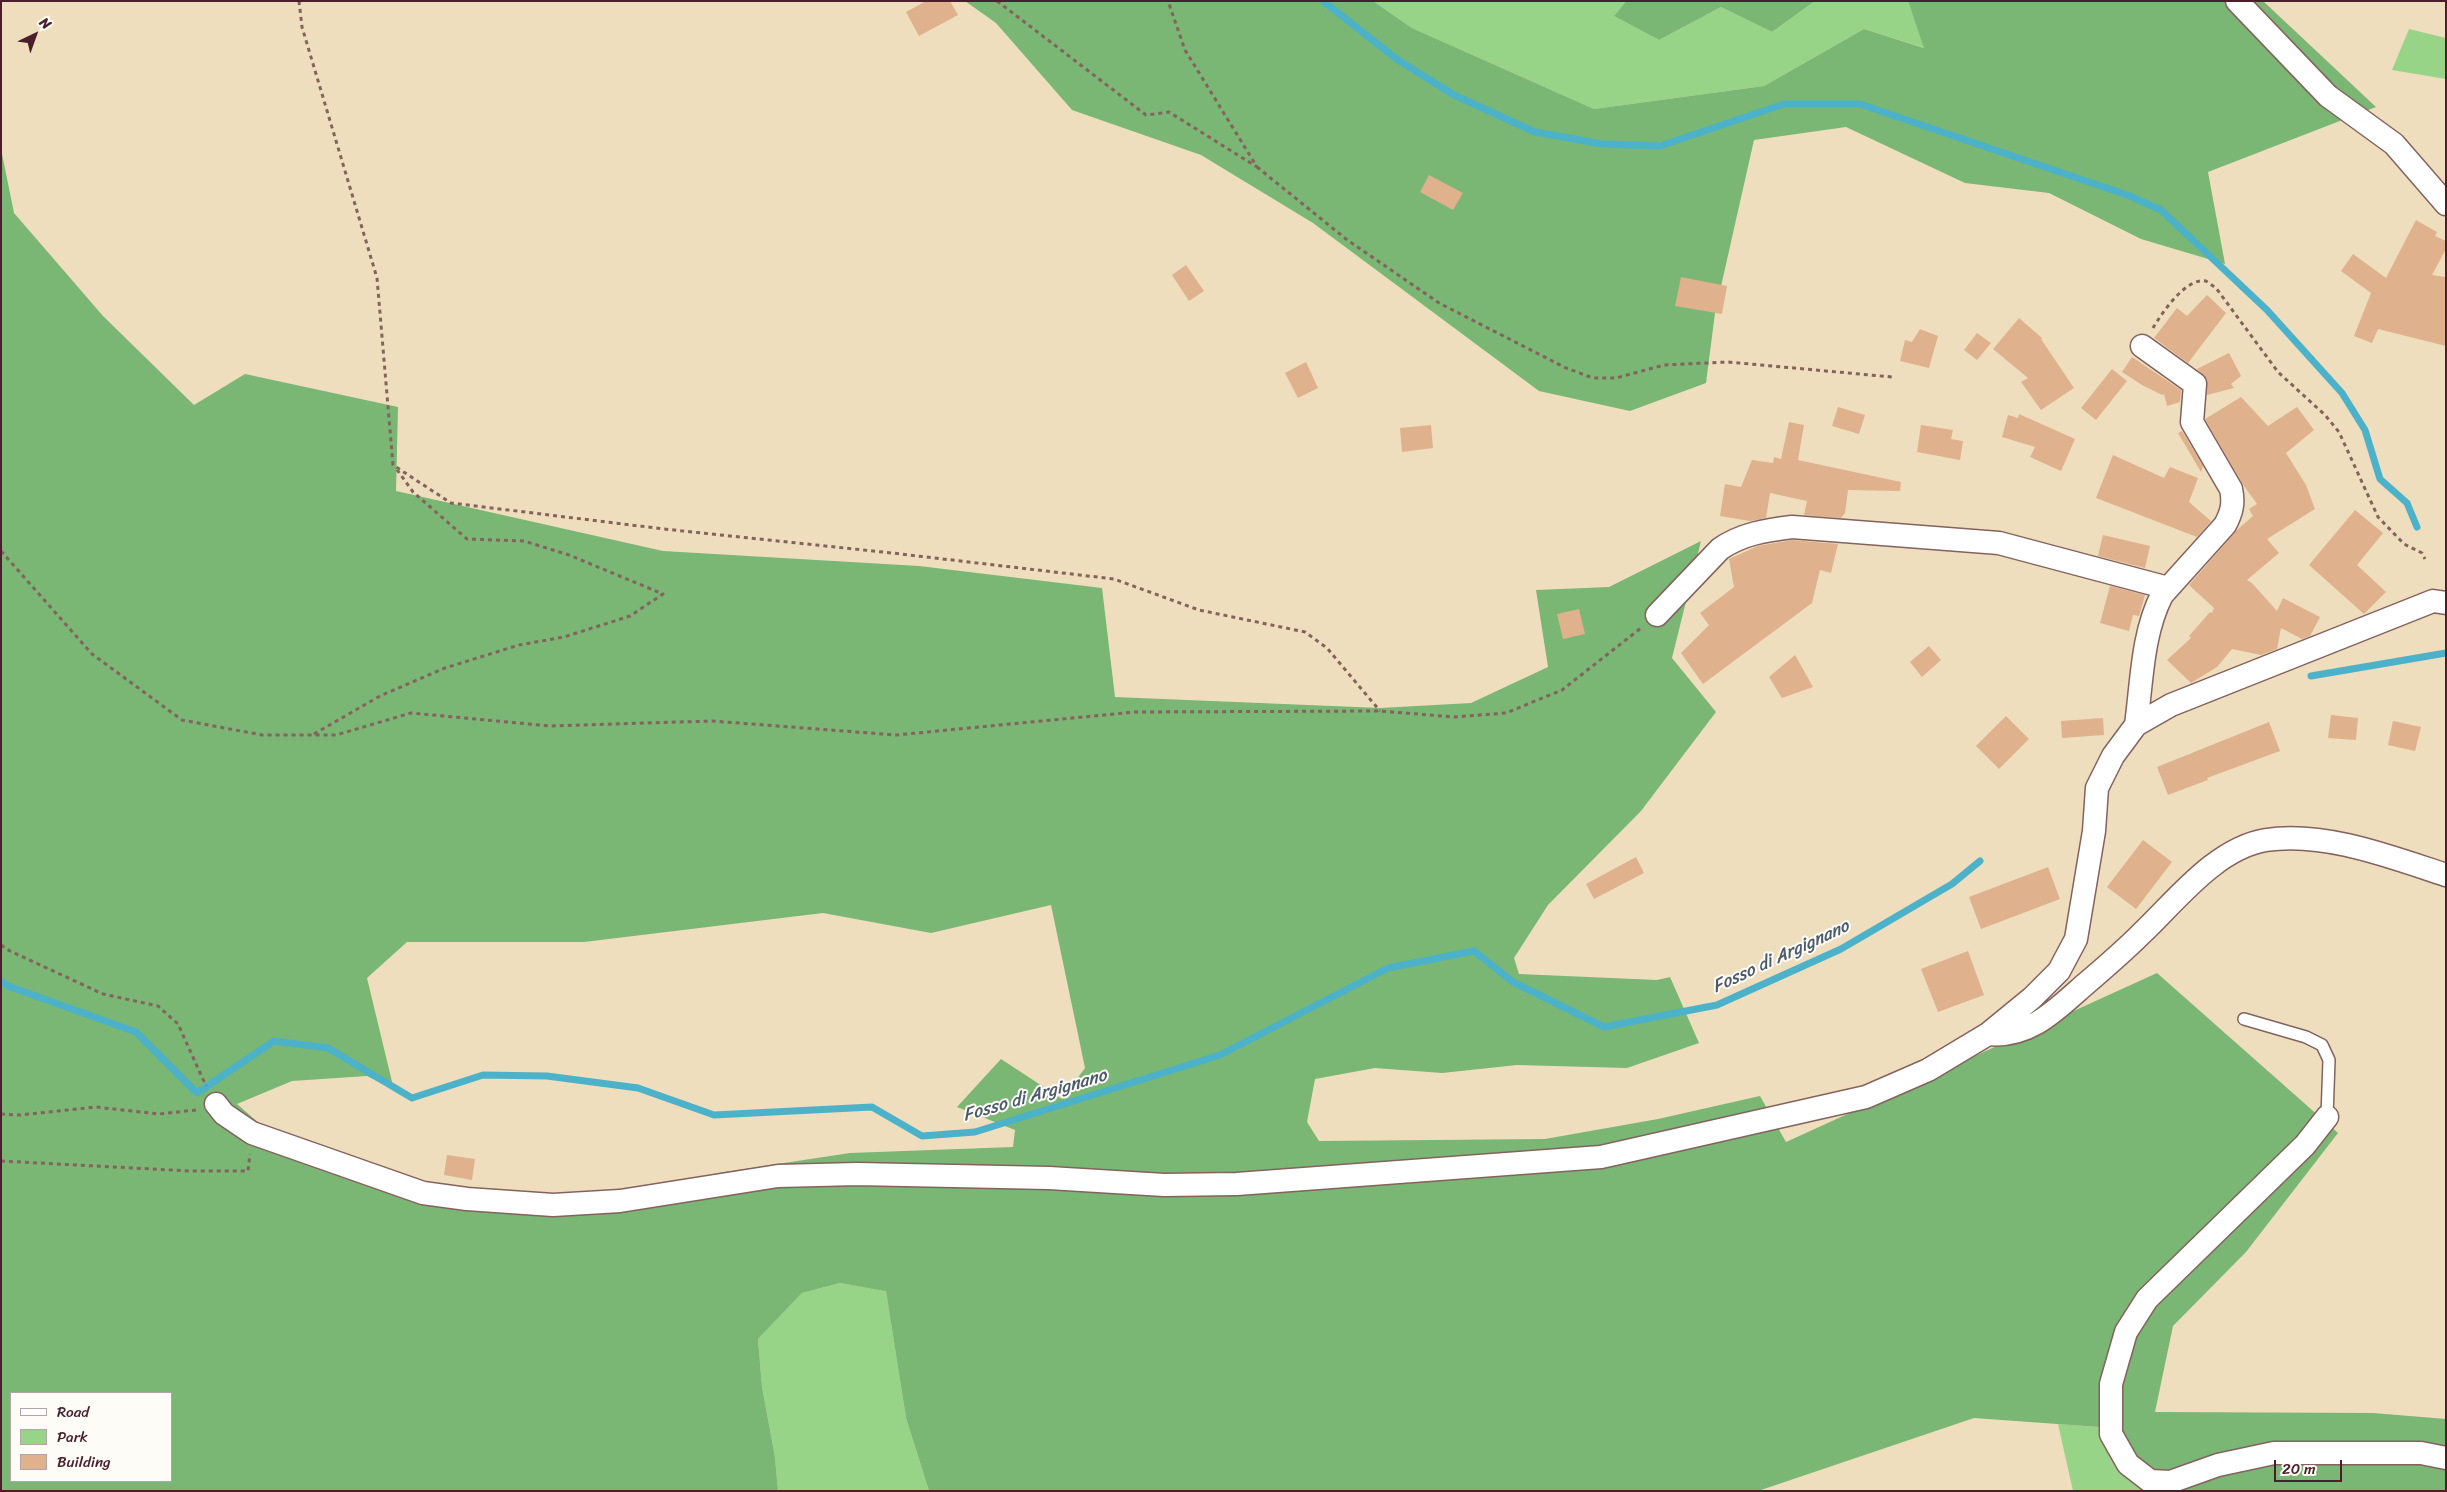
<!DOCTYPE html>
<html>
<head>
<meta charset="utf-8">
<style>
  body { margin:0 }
  #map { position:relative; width:2447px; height:1492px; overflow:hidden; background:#efdebd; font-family:Sriracha,sans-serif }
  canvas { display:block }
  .frame { position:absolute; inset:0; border:2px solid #4a1f2b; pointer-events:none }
  .legend { position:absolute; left:10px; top:1392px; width:162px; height:90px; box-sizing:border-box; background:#fdfcf7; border:1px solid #b5a4a5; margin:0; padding:6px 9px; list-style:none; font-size:15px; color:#4a1f2b }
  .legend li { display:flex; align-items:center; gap:10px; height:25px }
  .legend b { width:25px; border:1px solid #b5a4a5 }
  .north { position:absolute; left:10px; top:10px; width:50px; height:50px; -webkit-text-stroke:4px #fdfcf7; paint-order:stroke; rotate:42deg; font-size:14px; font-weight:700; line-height:20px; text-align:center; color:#4a1f2b }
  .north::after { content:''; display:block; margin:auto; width:18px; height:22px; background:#4a1f2b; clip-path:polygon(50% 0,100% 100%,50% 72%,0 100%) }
  .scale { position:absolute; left:2274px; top:1460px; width:68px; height:22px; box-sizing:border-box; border:2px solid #4a1f2b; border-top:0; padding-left:6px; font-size:15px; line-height:18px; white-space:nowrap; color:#4a1f2b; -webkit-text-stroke:4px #fdfcf7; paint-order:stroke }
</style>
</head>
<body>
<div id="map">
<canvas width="2447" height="1492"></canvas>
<div class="frame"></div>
<ul class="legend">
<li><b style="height:6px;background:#fff"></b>Road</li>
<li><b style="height:14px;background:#98d488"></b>Park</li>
<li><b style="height:14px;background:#dfb18d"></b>Building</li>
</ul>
<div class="north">N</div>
<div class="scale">20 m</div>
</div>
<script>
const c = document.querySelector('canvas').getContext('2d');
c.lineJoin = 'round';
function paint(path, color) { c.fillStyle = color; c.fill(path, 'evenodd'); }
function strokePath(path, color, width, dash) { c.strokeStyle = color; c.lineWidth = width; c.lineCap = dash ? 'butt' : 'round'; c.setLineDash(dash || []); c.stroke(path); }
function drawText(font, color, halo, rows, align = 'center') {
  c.font = font + ' Sriracha,sans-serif'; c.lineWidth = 4; c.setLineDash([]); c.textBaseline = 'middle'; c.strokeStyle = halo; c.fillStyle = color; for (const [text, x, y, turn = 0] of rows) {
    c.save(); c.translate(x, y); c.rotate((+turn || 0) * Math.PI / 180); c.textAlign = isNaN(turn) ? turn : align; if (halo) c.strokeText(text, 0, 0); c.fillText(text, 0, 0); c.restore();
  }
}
paint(new Path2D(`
  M1373,1H1626L1614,16L1659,40L1721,7L1772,32L1815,1H1908L1925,48L1864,29L1764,86L1594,109L1412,28Z
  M2409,29L2446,38V79L2392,70Z
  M840,1283L886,1290L906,1418L929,1491H778L775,1457L762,1387L758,1339L802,1293Z
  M2058,1424L2113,1428L2151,1491H2073Z`), '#98d488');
paint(new Path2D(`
  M965,1H1373L1412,28L1594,109L1764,86L1864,29L1924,48L1908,1H2263L2376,107L2208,172L2225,264L2141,239L2049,193L1965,183L1846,127L1754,140L1715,313L1706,383L1630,411L1539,391L1313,223L1201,155L1072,110L996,23Z
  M1626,1H1815L1772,32L1721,7L1659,40L1614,16Z
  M1,149L14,213L103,316L194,405L245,374L398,407L396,491L663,551L919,566L1102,588L1115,697L1380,708L1471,703L1548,667L1536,590L1609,587L1701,541L1672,658L1716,712L1641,811L1548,905L1514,958L1519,974L1657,980L1670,977L1699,1043L1627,1068L1517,1065L1442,1073L1375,1068L1315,1079L1307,1122L1319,1141L1545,1139L1658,1119L1760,1096L1786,1142L2157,973L2338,1133L2246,1252L2173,1326L2155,1412L2373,1413L2446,1419V1491H2151L2113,1428L1974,1418L1758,1491H929L906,1418L886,1291L840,1283L802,1293L758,1339L762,1387L775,1457L778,1491H1ZM1051,905L1085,1068L1062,1099L1001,1059L957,1107L1015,1130L1013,1147L850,1153L718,1173L619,1196L540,1194L444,1187L268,1131L237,1104L292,1081L367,1076L394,1090L367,978L407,942H584L823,913L931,933ZM11,1393H171V1481H11Z`), '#7ab674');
strokePath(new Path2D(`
  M1323,1L1398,60L1454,95L1535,132L1602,144L1660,146L1784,104H1860L2130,196L2161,210L2267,310L2342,393L2365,430L2380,479L2407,503L2417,527
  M2311,676L2446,653
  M1,981L8,986L136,1032L197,1093L274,1041L328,1048L412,1098L483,1075L547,1076L638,1088L714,1115L872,1107L922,1136L975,1132L1220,1055L1388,968L1474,951L1513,982L1604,1027L1717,1005L1841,949L1952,884L1980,861`), '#4cb2ca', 7);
paint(new Path2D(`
  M926,1H950L958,15L919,36L906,12Z
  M1429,175L1463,193L1453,210L1420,192Z
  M2416,220L2437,232L2435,236L2446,241V249L2432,275L2446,277V346L2378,329L2372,343L2354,336L2371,293L2341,271L2353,254L2386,278Z
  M1186,265L1204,291L1189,301L1172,275Z
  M1681,277L1727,286L1722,314L1675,306Z
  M2207,295L2226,313L2188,363L2154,338L2177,308L2187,316Z
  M2019,318L2042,338L2041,339L2074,388L2041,410L2021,382L2028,378L1993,349Z
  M1920,329L1938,336L1929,368L1900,361L1905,340L1912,342Z
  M1977,333L1991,343L1977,360L1964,350Z
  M2229,353L2241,376L2231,384L2234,388L2207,395V379L2197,369Z
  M2132,357L2181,390L2180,402L2167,406L2164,394L2162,395L2142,385L2122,372Z
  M1306,362L1318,388L1298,398L1285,373Z
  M2112,369L2127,381L2096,420L2081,408Z
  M2241,397L2268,426L2297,407L2314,430L2286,453L2306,485L2315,509L2267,539L2279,553L2247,580L2252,583L2277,611L2283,598L2320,617L2310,636L2302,639L2281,628L2277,649L2261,655L2232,649L2217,667L2191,683L2167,660L2191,638L2189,636L2210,612L2212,613L2214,608L2189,585L2238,529L2253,516L2249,509L2257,504L2244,486L2205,419Z
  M1838,407L1865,415L1859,434L1832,426Z
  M2019,414L2075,439L2061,471L2030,457L2035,447L2002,437L2008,415L2018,418Z
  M1789,422L1804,425L1798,460L1901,482L1900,491L1848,490L1845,513L1841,518L1804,515L1807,501L1770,493L1766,518L1750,521L1720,516L1725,484L1741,487L1752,460L1773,463L1774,457L1781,459Z
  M1431,425L1433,448L1402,452L1400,428Z
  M1921,425L1953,430L1951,439L1963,441L1960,460L1917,452Z
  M2182,431L2203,466L2201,472L2178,433Z
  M2113,455L2164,478L2170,467L2198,478L2189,502L2211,521L2197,537L2096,498Z
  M2355,510L2383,533L2357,565L2386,592L2364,614L2309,565Z
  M2103,535L2150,546L2145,568L2098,556Z
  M1792,540L1838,544L1831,573L1820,570L1812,603L1703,684L1681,653L1709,625L1700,613L1734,587L1729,559L1758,546Z
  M2110,586L2145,595L2139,616L2133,615L2129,631L2100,623Z
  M1579,609L1585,634L1563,639L1557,614Z
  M1929,646L1941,660L1922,677L1910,662Z
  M1795,655L1813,687L1782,698L1769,677Z
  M2331,715L2358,718L2356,740L2328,738Z
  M2006,716L2029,739L1999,769L1976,746Z
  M2103,718L2104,735L2062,738L2061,721Z
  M2393,721L2421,727L2415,751L2388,745Z
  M2269,722L2280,751L2207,778L2208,780L2168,795L2157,767Z
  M2143,840L2172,862L2136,909L2107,887Z
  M1636,857L1644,873L1594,899L1586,884Z
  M2048,867L2060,899L1981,929L1969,897Z
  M1968,951L1984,995L1938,1012L1921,969Z
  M447,1155L475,1159L472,1180L444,1175Z`), '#dfb18d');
const lane = new Path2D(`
  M2244,1019L2306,1037L2322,1045L2329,1060L2327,1117`);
const street = new Path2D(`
  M2237,1L2328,96L2394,144L2446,204
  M1657,615L1720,549C1741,534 1767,530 1792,527L1999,543L2168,588
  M2136,725C2142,681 2142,634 2162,595L2225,525C2232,512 2234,503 2231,489L2192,422L2195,384L2142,346
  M1988,1034C2028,1038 2054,1012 2082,987C2102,970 2122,953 2141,934C2176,901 2216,848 2266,840C2324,831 2391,857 2446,875
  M216,1104L224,1114L252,1133L423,1193L467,1199L553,1205L620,1201L778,1176L857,1174L1049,1178L1164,1185L1237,1184L1601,1157L1866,1097L1928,1070L1988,1034L2032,998L2059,971L2076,939L2094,831L2097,788L2113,756L2136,725L2171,705L2433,601L2446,603
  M2327,1117L2305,1145L2147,1299L2126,1332L2111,1384V1434L2128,1464L2150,1481L2170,1482L2218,1465L2274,1453H2421L2446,1458`);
strokePath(lane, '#84625e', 14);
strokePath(street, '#84625e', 25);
strokePath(new Path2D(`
  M299,1L302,27L377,278L393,465L451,503L664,529L892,553L1114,579L1199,610L1305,632L1327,648L1380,711
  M997,1L1146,115L1169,112L1257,167L1185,50L1168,1
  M1257,167L1346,239L1439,303L1566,368L1593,378H1616L1664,365L1728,362L1892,377
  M2153,328C2162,313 2186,277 2206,281L2216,288L2278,372L2325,415L2339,432L2378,517L2404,544L2422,553L2425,559
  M1,551L92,654L182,720L262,735H336L411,713L550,726L712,721L896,735L1135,712L1380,711L1454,717L1506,713L1562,690L1641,628
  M314,734L380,696L445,668L519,645L564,637L630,616L663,594L569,555L524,541L467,539L413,492L395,467
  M1,945L10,951L103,994L158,1006L178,1024L206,1086
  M1,1114L20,1115L96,1107L159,1114L196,1110
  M1,1161L190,1171H248L250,1154`), '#84625e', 3, [4, 4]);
strokePath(lane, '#fff', 11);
strokePath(street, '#fff', 22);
drawText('italic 18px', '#4b5a6b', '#fdfcf7', [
  ["Fosso di Argignano",1781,957,-25],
  ["Fosso di Argignano",1035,1096,-16]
]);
</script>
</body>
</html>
